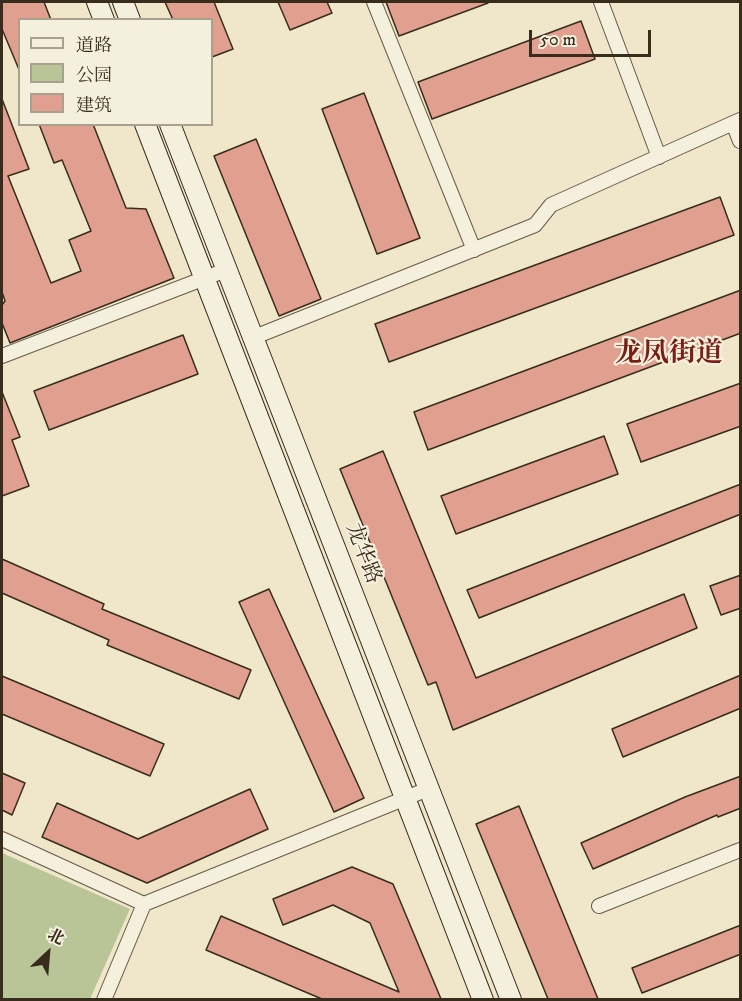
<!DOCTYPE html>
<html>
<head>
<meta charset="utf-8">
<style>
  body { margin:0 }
  #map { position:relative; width:742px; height:1001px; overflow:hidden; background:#f0e6ca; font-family:"IM FELL DW Pica","Noto Serif SC",serif }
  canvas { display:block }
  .frame { position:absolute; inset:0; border:3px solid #382c1c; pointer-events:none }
  .legend { position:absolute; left:18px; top:18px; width:195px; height:108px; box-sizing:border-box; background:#f5efdd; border:2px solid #a9a190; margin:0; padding:8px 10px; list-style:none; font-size:18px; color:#382c1c }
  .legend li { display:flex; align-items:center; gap:12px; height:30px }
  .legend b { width:30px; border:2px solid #a9a190 }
  .north { position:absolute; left:18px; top:923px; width:60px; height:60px; -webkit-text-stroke:4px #f5efdd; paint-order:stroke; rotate:26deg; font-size:16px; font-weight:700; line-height:24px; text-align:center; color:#382c1c }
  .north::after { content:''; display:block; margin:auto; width:21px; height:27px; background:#382c1c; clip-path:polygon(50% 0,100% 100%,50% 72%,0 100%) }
  .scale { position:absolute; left:529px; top:30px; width:122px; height:27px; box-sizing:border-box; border:3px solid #382c1c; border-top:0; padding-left:8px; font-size:18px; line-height:21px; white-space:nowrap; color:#382c1c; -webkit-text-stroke:4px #f5efdd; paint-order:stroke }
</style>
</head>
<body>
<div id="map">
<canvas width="742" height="1001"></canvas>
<div class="frame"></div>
<ul class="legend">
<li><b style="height:8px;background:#f5efdd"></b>道路</li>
<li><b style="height:16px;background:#b9c597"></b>公园</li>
<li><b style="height:16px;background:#e09f8f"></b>建筑</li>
</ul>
<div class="north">北</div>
<div class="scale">50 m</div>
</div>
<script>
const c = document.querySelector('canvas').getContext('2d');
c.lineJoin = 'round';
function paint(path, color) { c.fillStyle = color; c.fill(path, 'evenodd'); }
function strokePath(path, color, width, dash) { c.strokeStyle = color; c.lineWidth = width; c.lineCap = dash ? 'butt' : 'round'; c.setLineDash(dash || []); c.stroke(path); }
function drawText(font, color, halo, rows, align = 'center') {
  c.font = font + ' "IM FELL DW Pica","Noto Serif SC",serif'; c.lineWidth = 4.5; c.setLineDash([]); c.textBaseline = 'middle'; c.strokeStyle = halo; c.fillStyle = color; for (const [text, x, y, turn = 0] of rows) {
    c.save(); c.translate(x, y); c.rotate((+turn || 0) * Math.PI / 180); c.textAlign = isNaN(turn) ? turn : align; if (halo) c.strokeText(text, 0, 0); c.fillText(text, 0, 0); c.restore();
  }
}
paint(new Path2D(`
  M2,853L130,909L90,999H2Z`), '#b9c597');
const building = new Path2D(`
  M2,2H44L51,20H20V72L2,29Z
  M165,2H214L233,49L212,57V20H173Z
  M278,2H327L332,13L290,30Z
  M386,2H488V3L399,36Z
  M581,21L595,59L432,119L418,82Z
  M364,93L420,238L377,254L322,109Z
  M2,99L29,169L8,176L51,283L81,271L69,240L91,231L62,160L54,163L39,124H93L126,208L146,209L174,278L10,343L2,323V305L5,301L2,292Z
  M256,139L321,299L279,316L214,156Z
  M720,197L734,235L389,362L375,324Z
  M741,290V333L428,450L414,412Z
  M183,335L198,374L49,430L34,391Z
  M741,383V426L641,462L627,424Z
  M2,392L20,437L12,440L29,486L2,496Z
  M604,436L618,474L456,534L441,496Z
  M383,451L476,678L684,594L697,628L453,730L436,682L428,685L340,469Z
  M741,484V514L479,618L467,590Z
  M2,559L104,604L102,609L251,670L239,699L107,645L109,640L2,593Z
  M741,575V608L721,615L710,586Z
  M269,589L364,798L334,812L239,602Z
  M741,675V708L623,757L612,729Z
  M2,676L164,744L150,776L2,714Z
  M2,773L25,783L12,815L2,810Z
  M741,776V808L718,817L717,815L593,869L581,843L685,797Z
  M250,789L268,829L147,883L42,837L57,803L138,839Z
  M519,806L598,999H548L476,824Z
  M352,867L393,884L441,999H322L206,950L221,916L399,992L370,923L333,905L283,925L273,899Z
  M741,925V954L642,993L632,968Z`);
paint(building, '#e09f8f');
strokePath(building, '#382c1c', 1.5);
const minor = new Path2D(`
  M374,2L474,250
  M601,2L659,157
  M733,123L740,141
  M252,338L535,225L551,205L740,120
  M2,356L226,270
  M2,839L144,904L104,1000
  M144,904L428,789
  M599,906L740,850`);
const secondary = new Path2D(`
  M97,2L104,20
  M123,2L130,20
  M145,124L483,1000
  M170,124L511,1000`);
strokePath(minor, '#665a48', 16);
strokePath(secondary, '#382c1c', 22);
strokePath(minor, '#f5efdd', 14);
strokePath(secondary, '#f5efdd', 20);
drawText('21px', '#382c1c', '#f5efdd', [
  ["龙华路",362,554,69]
]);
drawText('bold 27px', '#7a1f14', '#f5efdd', [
  ["龙凤街道",669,355]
]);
</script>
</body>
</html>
